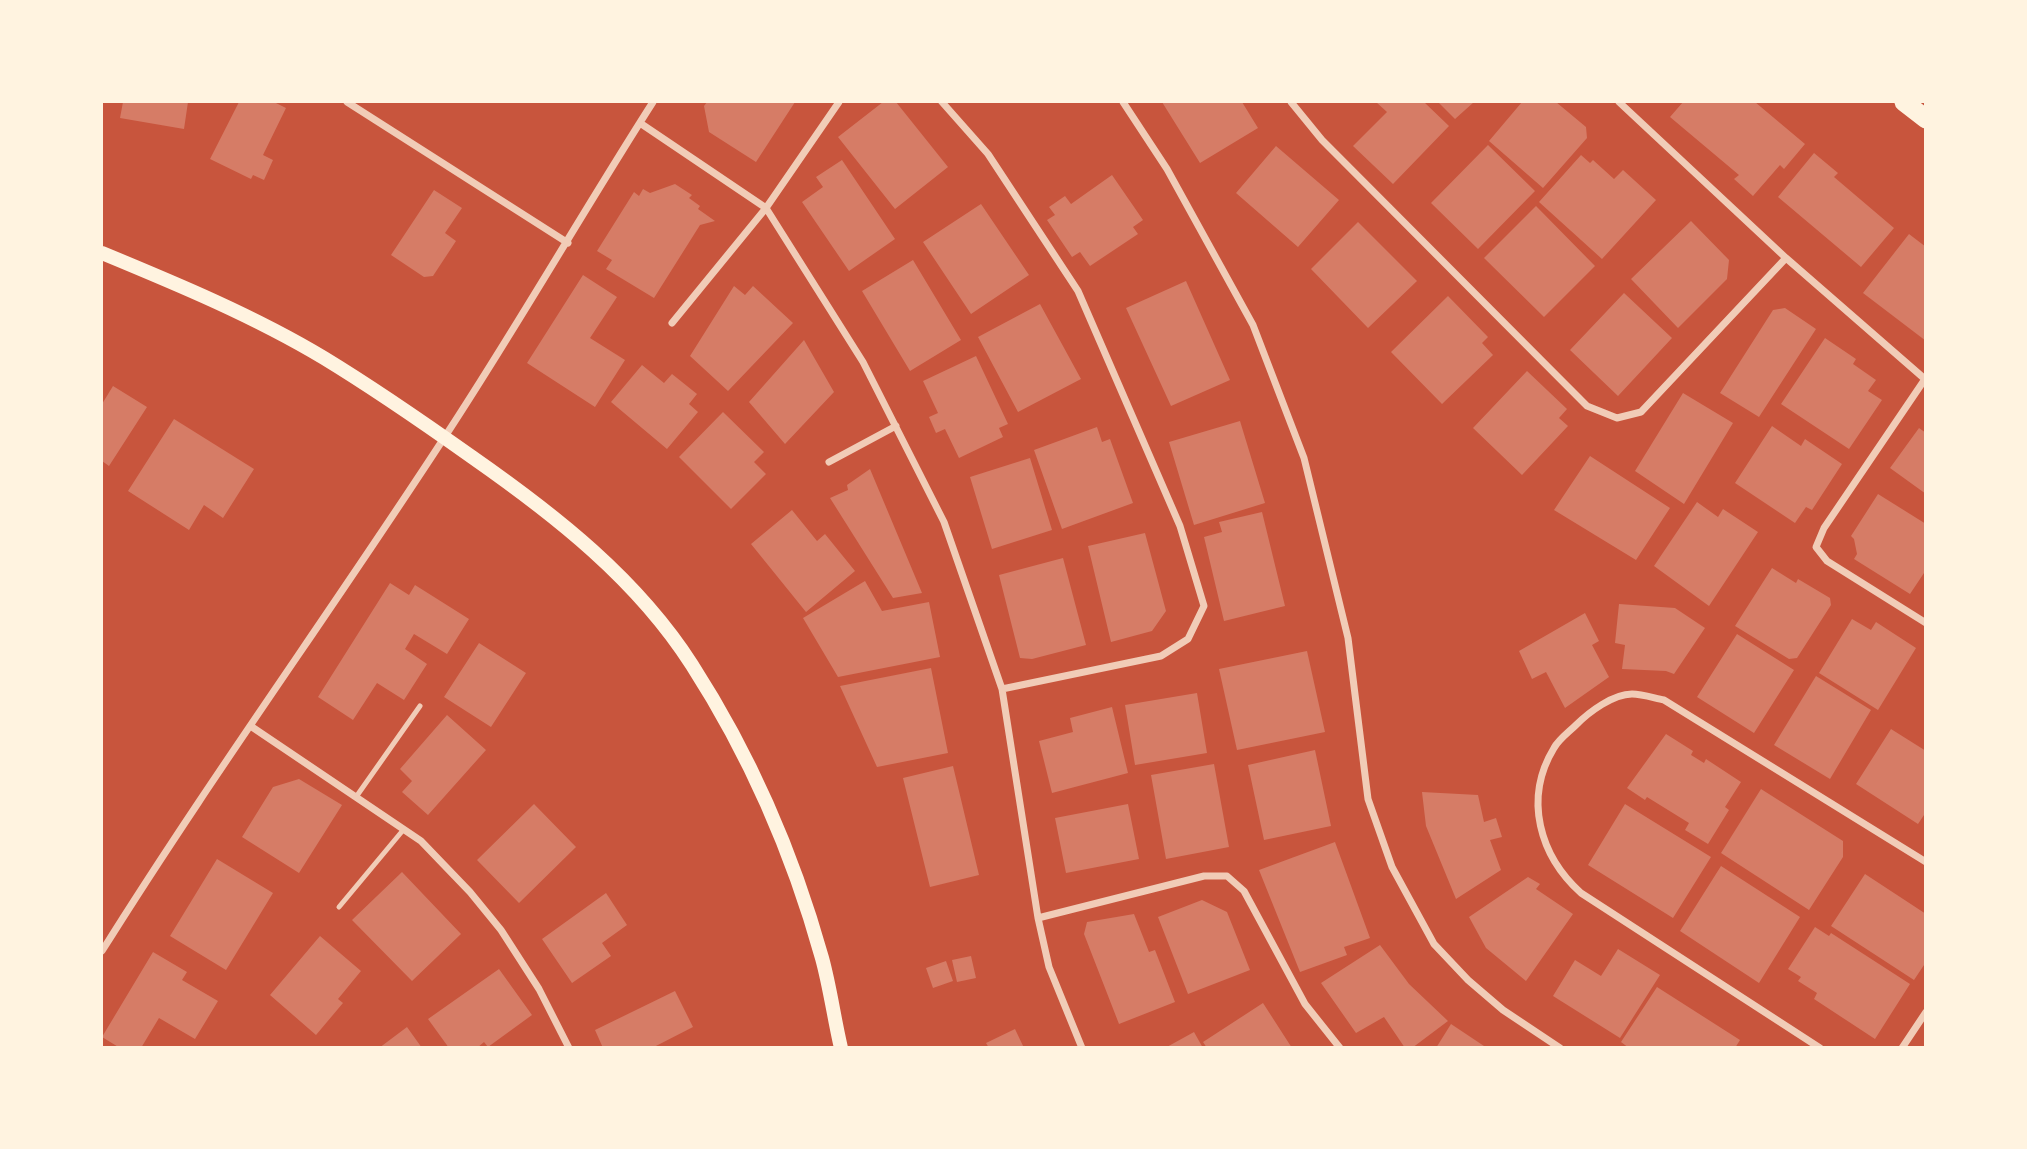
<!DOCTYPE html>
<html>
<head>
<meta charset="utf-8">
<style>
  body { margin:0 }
  #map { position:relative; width:2027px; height:1149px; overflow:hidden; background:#c8553d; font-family:Mulish,sans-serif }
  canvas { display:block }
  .frame { position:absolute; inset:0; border:103px solid #fff3e0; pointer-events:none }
</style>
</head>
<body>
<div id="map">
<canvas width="2027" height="1149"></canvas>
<div class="frame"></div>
</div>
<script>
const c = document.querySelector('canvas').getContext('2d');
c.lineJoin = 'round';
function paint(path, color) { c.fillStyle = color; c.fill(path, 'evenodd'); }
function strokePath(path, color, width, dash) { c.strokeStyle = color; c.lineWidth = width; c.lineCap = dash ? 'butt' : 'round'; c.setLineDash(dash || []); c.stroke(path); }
paint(new Path2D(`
  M123,102H188L184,129L120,118Z
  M239,102H274L286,108L263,155L273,160L264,180L253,175L251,179L210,159Z
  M707,102H795L756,162L709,132L704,106Z
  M883,102H896L948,167L895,209L838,137Z
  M1162,102H1242L1258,128L1200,163Z
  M1376,102H1424L1449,126L1393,184L1353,146L1387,112Z
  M1438,102H1474L1455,119Z
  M1522,102H1556L1586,127L1587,138L1543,188L1489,141Z
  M1683,102H1755L1805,144L1784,169L1780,165L1753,196L1734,179L1739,175L1670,117Z
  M1488,145L1535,191L1478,249L1431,203Z
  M1276,146L1339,200L1298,247L1236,193Z
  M1814,153L1838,173L1834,177L1894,228L1861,267L1778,197Z
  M1581,155L1590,163L1593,160L1614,179L1623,170L1656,200L1602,259L1539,202Z
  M842,160L895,239L849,271L802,202L823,187L816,177Z
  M1112,175L1143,220L1133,227L1138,234L1090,266L1080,252L1072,257L1047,220L1055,215L1049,207L1065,196L1071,204Z
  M675,184L692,195L689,198L700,206L698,209L715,221L700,225L654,298L606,269L612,260L597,251L634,192L639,196L643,189L650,193Z
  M434,190L462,208L445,233L456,241L433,276L424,277L391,255Z
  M981,204L1029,275L971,314L923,242Z
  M1536,206L1595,266L1544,317L1484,258Z
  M1691,221L1729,260L1727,279L1678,328L1631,279Z
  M1358,222L1417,281L1368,328L1311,269Z
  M1909,234L1926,247V341L1863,293Z
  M913,260L961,340L910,371L862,291Z
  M583,275L617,297L590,338L625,360L595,407L527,363Z
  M1186,281L1230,380L1171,406L1126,308Z
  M734,286L745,295L753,286L793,323L728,391L690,356Z
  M1624,293L1672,338L1618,396L1570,350Z
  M1448,296L1488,337L1482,343L1493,355L1442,404L1391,352Z
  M1040,304L1081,379L1018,412L978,337Z
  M1785,308L1816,329L1759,417L1720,393L1773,310Z
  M1825,338L1856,359L1853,364L1876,380L1868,391L1882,400L1849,449L1781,404Z
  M804,340L834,392L785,444L749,402Z
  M976,356L1008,424L999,428L1003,437L959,458L945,429L936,433L929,417L938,413L923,381Z
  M642,365L664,383L672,374L697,394L689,404L698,412L667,449L611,402Z
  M1527,371L1567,409L1559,418L1568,426L1522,475L1473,428Z
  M113,386L147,407L109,466L102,461V404Z
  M1683,393L1733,423L1684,504L1635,471Z
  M723,412L764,452L754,462L766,474L731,509L679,457Z
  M174,419L254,469L223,518L204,505L189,530L128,491Z
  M1240,421L1265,503L1194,525L1169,442Z
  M1772,426L1801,446L1805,439L1842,464L1812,510L1806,507L1795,523L1735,483Z
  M1097,427L1102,442L1110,439L1133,503L1062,529L1034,450Z
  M1919,428L1926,433V494L1890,468Z
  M1590,456L1670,508L1636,560L1554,510Z
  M1030,458L1052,530L992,549L970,477Z
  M870,469L922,593L893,598L830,498L848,490L847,485Z
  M1878,494L1926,524V570L1910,594L1854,559L1857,554L1854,539L1851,536Z
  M1697,502L1718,517L1723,509L1758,532L1709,606L1654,566Z
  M792,510L817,541L825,534L855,571L806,612L751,544Z
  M1262,512L1285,606L1224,621L1204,537L1222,532L1219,522Z
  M1145,533L1166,611L1152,631L1111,642L1088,546Z
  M1063,558L1086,645L1032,659L1020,658L999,575Z
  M1772,568L1796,583L1798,579L1830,598L1831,605L1797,658L1789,659L1735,626Z
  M865,581L882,611L929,602L940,657L838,677L803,618Z
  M390,583L409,595L415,585L469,619L447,654L414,634L405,649L427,664L404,700L377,683L353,720L318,697Z
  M1619,604L1675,608L1705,628L1674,674L1666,671L1622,669L1625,645L1615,643Z
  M1585,613L1599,641L1592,645L1609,677L1565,708L1546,672L1532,679L1519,651Z
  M1852,619L1871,630L1876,622L1916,648L1878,710L1819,673Z
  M1737,634L1794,670L1754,733L1697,697Z
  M479,643L526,673L491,727L444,697Z
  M1307,651L1325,732L1237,750L1219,669Z
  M931,668L948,753L877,767L840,686Z
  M1816,676L1871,710L1830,779L1774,745Z
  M1197,693L1207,753L1135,765L1125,705Z
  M1112,707L1128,773L1052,793L1039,741L1073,732L1070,718Z
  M447,715L486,750L428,815L402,792L412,781L400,769Z
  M1891,729L1926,751V812L1918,824L1856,784Z
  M1666,734L1693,751L1691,755L1704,763L1706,759L1741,782L1725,807L1729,810L1708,844L1685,830L1689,823L1647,797L1645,800L1627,788Z
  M1315,750L1331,826L1264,840L1248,765Z
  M1214,764L1229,847L1166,859L1151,775Z
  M953,766L979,875L930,887L903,778Z
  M299,779L342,805L299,873L242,837L273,787Z
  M1761,789L1843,841V857L1809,910L1721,853Z
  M1422,792L1478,795L1484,822L1496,818L1502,837L1490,840L1501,870L1456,899L1426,826Z
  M534,804L576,847L519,903L477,860Z
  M1128,804L1139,859L1066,873L1055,818Z
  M1625,804L1711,857L1673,918L1588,865Z
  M1335,842L1370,938L1344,947L1347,955L1300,972L1259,870Z
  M217,859L273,893L226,970L170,936Z
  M1721,866L1800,917L1759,983L1680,931Z
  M402,872L461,934L412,981L352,920Z
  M1865,874L1926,914V962L1914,980L1831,926Z
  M1528,877L1540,884L1536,889L1573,914L1526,981L1486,948L1469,917Z
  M606,893L627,925L602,943L611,956L572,983L542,939Z
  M1202,900L1227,912L1250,970L1188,994L1158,917Z
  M1134,914L1149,952L1155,950L1175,1002L1119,1024L1084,934L1087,922Z
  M1815,927L1829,936L1831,933L1910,984L1875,1039L1814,999L1817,993L1798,981L1801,977L1788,969Z
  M320,936L361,971L338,999L343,1003L316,1035L270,995Z
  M1380,945L1409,984L1448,1021L1412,1048H1405L1384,1017L1356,1033L1321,983Z
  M1618,949L1660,975L1620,1038L1553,996L1575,960L1601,976Z
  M153,952L187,972L182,980L218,1001L195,1039L159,1018L141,1048H120L102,1037Z
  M971,956L976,978L957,982L952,960Z
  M946,961L953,981L933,988L926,968Z
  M499,969L532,1015L488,1047L484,1042L477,1048H449L428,1019Z
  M1657,987L1740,1040L1735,1048H1629L1621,1042Z
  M675,991L693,1027L652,1048H603L595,1030Z
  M1263,1003L1292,1048H1207L1203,1042Z
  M1451,1024L1487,1048H1436Z
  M407,1027L422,1048H379Z
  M1015,1029L1024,1048H989L986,1043Z
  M1194,1032L1203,1048H1165Z`), '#d67c66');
strokePath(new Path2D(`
  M356,797L420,706
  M339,907L404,829`), '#f1ccb7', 5);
strokePath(new Path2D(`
  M347,102L568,243
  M942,102L988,154L1078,291L1180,526L1204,606L1188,639L1161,656L1002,689
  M1123,102L1167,169L1253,325L1304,458L1348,638L1368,799L1392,867L1434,944L1468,980L1503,1010L1560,1048
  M1291,102L1322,140L1587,406L1617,418L1641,412L1786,258
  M1619,102L1786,258L1926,380
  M640,123L766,208L863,362L944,522L1002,689L1038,918L1049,967L1082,1048
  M672,323L766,208L839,102
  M1925,379L1824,528L1816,547L1827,561L1926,623
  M829,462L896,426
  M252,727L421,841L470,892L501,930L539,989L569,1048
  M1038,918L1204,876H1227L1244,891L1305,1004L1340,1048
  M102,951C211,777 332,610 444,438C517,327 582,213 653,102
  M1820,1048L1581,893C1540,856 1523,799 1554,748C1559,739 1569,732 1576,725C1589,712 1613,694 1632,694C1642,694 1654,698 1664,700L1926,862
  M1902,1048L1926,1012`), '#f1ccb7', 7);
strokePath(new Path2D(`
  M102,253C177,284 254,316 324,358C375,389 424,423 472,457C555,515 637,579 692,665C750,755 793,854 822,958C830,987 834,1018 841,1048`), '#fff3e0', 14);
strokePath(new Path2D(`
  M1904,102L1926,119`), '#fff3e0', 19);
</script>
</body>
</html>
